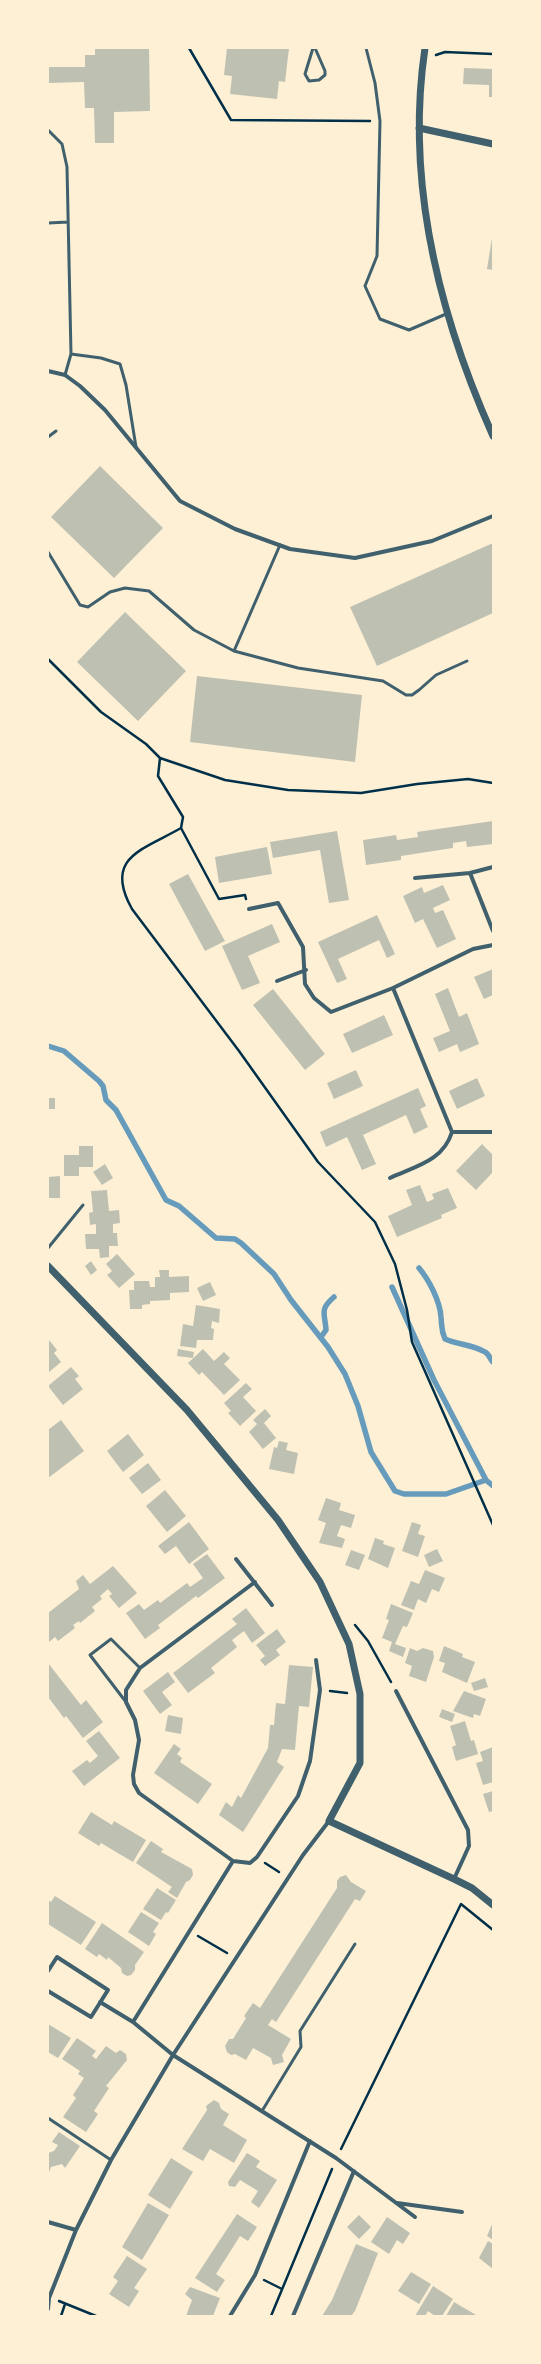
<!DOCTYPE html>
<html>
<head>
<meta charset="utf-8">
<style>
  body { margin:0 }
  #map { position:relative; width:541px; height:2364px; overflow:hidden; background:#fdf0d5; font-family:Merriweather,serif }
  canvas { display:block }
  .frame { position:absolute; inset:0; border:49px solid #fdf0d5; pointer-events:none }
</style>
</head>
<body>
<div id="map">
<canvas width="541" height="2364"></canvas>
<div class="frame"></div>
</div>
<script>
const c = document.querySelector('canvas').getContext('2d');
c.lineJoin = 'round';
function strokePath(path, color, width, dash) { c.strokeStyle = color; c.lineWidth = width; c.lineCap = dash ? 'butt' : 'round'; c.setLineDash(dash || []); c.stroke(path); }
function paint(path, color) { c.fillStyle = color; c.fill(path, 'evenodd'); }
strokePath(new Path2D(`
  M48,1046L64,1051L99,1081L103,1086L106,1100L116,1110L166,1200L179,1206L216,1238L235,1239L241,1243L274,1274L291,1300L328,1347L345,1374L358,1406L371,1452L395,1491L404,1494H446L486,1480L493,1486
  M419,1268C429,1280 440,1301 441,1317C442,1327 441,1330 445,1339C458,1345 472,1344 485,1352C489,1354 490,1359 493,1362
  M392,1287L434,1380L486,1480
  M321,1337L326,1330C325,1313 319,1310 334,1297`), '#669bbc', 5.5);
paint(new Path2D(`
  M95,48H149L150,111L114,112V143H95L94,108H85L84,82L48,83V67H85V55H95Z
  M227,48H289L285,82L279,81L277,99L230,94L232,76L224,75Z
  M464,68L493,69V97H489V85L463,84Z
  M492,238H493V270L487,269Z
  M100,466L163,528L114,578L51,517Z
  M493,543V613L377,666L350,607Z
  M125,612L186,671L138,721L77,662Z
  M197,676L362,695L355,762L190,742Z
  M493,821V844L467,847L466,841L453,843V848L401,856V860L366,865L363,840L396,835L397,840L418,837L417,832Z
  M337,831L349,900L329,903L320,850L273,858L270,842Z
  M267,847L272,874L219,883L215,857Z
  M188,874L225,941L205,951L169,884Z
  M443,885L450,900L433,908L435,913L443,910L456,939L437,948L423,919L415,923L403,896L422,887L424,893Z
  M377,915L395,954L387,958L379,940L338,959L347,979L337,983L318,942Z
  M272,924L280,942L248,956L260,983L242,990L222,946Z
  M493,969V995L484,999L474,977Z
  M448,988L459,1017L467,1013L479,1044L460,1052L457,1044L439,1052L433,1038L450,1031L435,994Z
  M273,989L325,1054L305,1070L253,1005Z
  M384,1015L393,1035L352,1053L343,1034Z
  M356,1070L363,1086L334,1099L327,1083Z
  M477,1078L485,1096L457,1109L449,1091Z
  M418,1088L426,1106L420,1109L428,1127L414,1134L406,1115L363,1135L376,1164L362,1170L347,1137L326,1147L320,1132Z
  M48,1098H55V1109H48Z
  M482,1144L493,1155V1172L476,1190L456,1171Z
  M79,1146H93V1167H79V1176H64V1155H79Z
  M105,1164L113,1178L102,1185L93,1172Z
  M60,1176V1198H48V1177Z
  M420,1185L427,1202L434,1199L432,1194L448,1188L457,1208L441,1215L442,1218L397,1237L388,1216L412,1205L406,1190Z
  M107,1190L109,1211L119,1210L120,1223L113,1224V1233H117L118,1246H109V1257L100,1258L99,1249H86L85,1234H96V1224L90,1225L89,1213L93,1212L91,1191Z
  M117,1254L135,1274L119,1288L107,1275L112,1271L106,1264Z
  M91,1261L97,1270L91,1275L85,1266Z
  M159,1270H169V1277L189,1276V1292L170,1293V1300L150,1301V1304L142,1305V1309H130L129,1290H134V1281H149L150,1287H155V1277H160Z
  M210,1282L216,1295L203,1301L197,1288Z
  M196,1305L220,1309L219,1323L212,1321L211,1328L214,1329L213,1340H197L196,1348L180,1346L183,1324L193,1326Z
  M49,1340L57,1350L54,1353L61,1362L48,1373Z
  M178,1349L194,1352L193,1358L177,1356Z
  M203,1349L214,1361L224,1352L230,1358L224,1364L240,1380L224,1395L202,1372L199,1375L188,1363Z
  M71,1367L79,1376L75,1379L83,1389L63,1405L48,1386Z
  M246,1383L252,1389L243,1397L256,1411L240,1426L228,1413L231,1411L224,1403Z
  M265,1409L271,1416L264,1423L276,1438L263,1449L249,1432L257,1424L253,1420Z
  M61,1420L84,1451L48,1478V1430Z
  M128,1434L144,1455L123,1472L107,1451Z
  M279,1441L288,1443L286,1450L298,1453L294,1474L269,1469L274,1447L277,1448Z
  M148,1463L161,1480L142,1494L129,1478Z
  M165,1490L186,1516L167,1532L146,1506Z
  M326,1498L341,1503L339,1510L355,1515L351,1528L341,1525L337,1536L345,1539L342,1548L319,1543L326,1523L318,1520Z
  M189,1522L209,1549L189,1564L176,1546L165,1554L158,1546Z
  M412,1522L421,1525L418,1534L425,1536L418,1557L402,1551Z
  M375,1538L384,1541L383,1544L395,1548L388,1568L368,1559Z
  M437,1549L443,1561L429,1567L424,1555Z
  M351,1550L365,1555L359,1570L345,1565Z
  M207,1554L225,1578L198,1598L196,1596L158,1625L160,1628L145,1639L126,1613L139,1604L144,1610L158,1600L160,1603L187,1583L190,1587L203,1578L193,1564Z
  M113,1566L137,1593L119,1608L109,1596L112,1594L108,1589L100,1596L102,1599L92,1607L95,1611L80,1623L79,1621L73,1625L75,1628L58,1641L55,1637L48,1643V1613L79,1589L76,1581L83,1575L90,1584Z
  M425,1570L445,1578L439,1592L432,1589L426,1603L418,1599L414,1610L401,1605L411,1581L419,1584Z
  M391,1604L413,1613L407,1627L403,1626L395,1644L406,1648L403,1657L389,1651L392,1642L382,1638L389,1620L386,1619Z
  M246,1608L265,1633L252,1643L244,1631L232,1640L237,1647L211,1668L215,1673L188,1693L173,1673L237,1624L232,1619Z
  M277,1629L286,1642L276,1650L280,1655L265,1666L260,1660L265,1656L256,1645Z
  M444,1646L463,1654L462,1657L475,1662L467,1683L442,1672L445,1663L439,1661Z
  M410,1648L417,1651L423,1648L433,1651L434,1657L426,1682L409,1676L412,1666L405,1663Z
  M48,1663L81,1705L86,1700L103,1722L83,1738L66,1716L64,1718L48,1697Z
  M289,1665L313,1667L309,1707L299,1706L295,1750L282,1749L277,1762L284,1767L243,1832L219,1815L226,1802L232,1807L238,1795L241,1798L268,1748L270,1725H274L276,1703L285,1704Z
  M168,1672L175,1682L162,1692L172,1705L160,1714L143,1691Z
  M485,1678L488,1687L474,1691L471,1683Z
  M464,1691L486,1699L480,1716L474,1714L473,1718L453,1711Z
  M442,1709L455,1714L452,1722L439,1717Z
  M168,1715L183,1718L181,1734L165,1731Z
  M465,1721L471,1741L474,1740L478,1754L456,1761L452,1747L456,1745L450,1726Z
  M99,1731L120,1758L84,1786L72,1771L87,1760L90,1763L98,1756L86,1741Z
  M174,1744L181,1749L177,1754L182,1758L180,1762L212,1784L198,1804L154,1773Z
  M493,1747V1782L483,1785L476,1763L483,1761L480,1752Z
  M493,1791V1811L489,1812L483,1794Z
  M91,1812L112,1825L114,1821L146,1840L133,1862L101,1843L99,1846L78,1833Z
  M151,1841L163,1849L161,1852L192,1869L193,1875L190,1880L186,1882L177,1898L168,1892L172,1887L136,1863Z
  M346,1875L351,1882L366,1891L360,1901L355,1899L276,2022L272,2019L268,2025L291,2039L282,2055L284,2062L273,2065L271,2058L253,2048L246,2060L235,2054L231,2055L227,2052L225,2046L229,2039H233L246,2018L244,2016L253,2003L260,2008L337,1888V1881L340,1877Z
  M157,1888L176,1900L168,1913L166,1912L161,1920L143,1909Z
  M55,1896L96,1922L81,1945L48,1924V1900L51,1902Z
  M141,1912L159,1923L153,1932L156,1934L149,1946L128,1932Z
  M102,1923L144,1952L135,1965V1970L131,1975L127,1976L122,1973L121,1968L108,1957L107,1960L99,1954L97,1957L85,1949Z
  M48,2024L71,2038L58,2058L48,2052Z
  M77,2038L96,2051L92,2056L96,2059L106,2046L116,2053L120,2050L126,2054L127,2060L106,2086L109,2088L94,2111L98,2114L86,2132L63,2117L76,2098L73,2095L84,2078L78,2074L80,2071L62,2059Z
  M214,2100L219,2103L221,2109L229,2114L223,2125L247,2140L234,2163L210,2149L203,2161L182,2149L207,2110L206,2106Z
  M59,2132L80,2146L65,2168L62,2164L51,2167L48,2175V2153L54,2151L58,2145L52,2142Z
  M247,2153L260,2161L256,2167L277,2180L259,2208L251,2202L258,2191L240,2180L235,2187L229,2186L228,2182Z
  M171,2158L193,2172L170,2209L148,2195Z
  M148,2203L169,2215L142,2260L122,2247Z
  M237,2214L257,2227L248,2241L240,2236L216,2274L225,2280L217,2292L195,2278Z
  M359,2215L371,2227L359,2239L347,2227Z
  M387,2217L410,2233L403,2244L397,2240L389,2254L371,2242Z
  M493,2222V2240L487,2236Z
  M488,2241L493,2244V2269L479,2258Z
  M356,2244L378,2253L355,2311L351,2316H322L332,2300Z
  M127,2256L147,2269L134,2288L139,2291L129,2307L109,2294L118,2281L113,2277Z
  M411,2272L431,2284L419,2304L398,2291Z
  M433,2286L453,2299L442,2316H435L428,2311L425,2316H415Z
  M190,2287L220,2298L213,2316H186L192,2300L185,2294Z
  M454,2302L476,2315L475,2316H446Z`), '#bec0b2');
strokePath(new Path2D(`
  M189,48L231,120L370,121
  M436,55L445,52L493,54
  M48,659L101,712L146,744L160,758L225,780L288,790L361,793L417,784L468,779L493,783
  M160,758L158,776L183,817L181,828C143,850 103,857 132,909L239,1051L318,1162L375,1222L395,1264L407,1310L412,1342L493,1525
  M181,828L219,899L245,895L246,899
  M355,1625L368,1641L391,1682
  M330,1691L347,1693
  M265,1863L279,1872
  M198,1936L227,1953
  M341,2149L461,1904L493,1930
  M264,2280L282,2289
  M59,2301L96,2316
  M61,2316L65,2304
  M271,2316L332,2169`), '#003049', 2.5);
strokePath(new Path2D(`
  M313,48L305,74L309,81L319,80L325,75V71L315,48
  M366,48L375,83L380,121L377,256L365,286L380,319L409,330L446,314
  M48,130L62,144L67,167L71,354L65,375
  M48,223L68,222
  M71,354L101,358L120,364L126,385L136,447
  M48,437L56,431
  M280,545L234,651L298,668L383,681L406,695H412L419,690L436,675L467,661
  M48,552L80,605L88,607L110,592L125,588L149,591L194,630L234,651
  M48,1248L83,1205
  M126,1702L90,1655L111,1639L140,1668
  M262,2111L301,2047L300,2031L355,1944
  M48,2118L111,2160`), '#3f606c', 3);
strokePath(new Path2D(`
  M48,371L65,375L80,386L105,410L180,501L235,529L290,549L355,558L432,541L493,516
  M470,873L493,867
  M415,878L470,873L493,931
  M249,909L278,903L303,947L305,984L314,998L331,1012L393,988L473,949L493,945
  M277,981L306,970
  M452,1132H493
  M390,1178C416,1166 443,1161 452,1132L393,988
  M236,1559L272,1605
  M316,1660L320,1690L310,1761L298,1796L257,1857L250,1863L233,1861L133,2022L173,2055L336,2158L415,2217
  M396,1691L468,1830L469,1846L454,1879
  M233,1861L139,1793L134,1784L133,1775L139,1740L135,1720L126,1702V1690L140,1668L255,1582
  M48,1971L57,1957L108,1990L91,2017L48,1991
  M100,2002L133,2022
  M397,2203L462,2212
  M48,2222L76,2230
  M48,2309L49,2298L76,2230L111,2160L173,2055L303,1855L329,1821
  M230,2316L255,2275L310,2141
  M293,2316L354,2171`), '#3f606c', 4);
strokePath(new Path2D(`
  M425,48C405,182 439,315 493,436
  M419,128L493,144
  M48,1266L187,1410L278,1520L320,1582L349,1644L360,1694V1763L329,1821L454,1879L472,1888L493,1905`), '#3f606c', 7);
</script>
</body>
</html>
